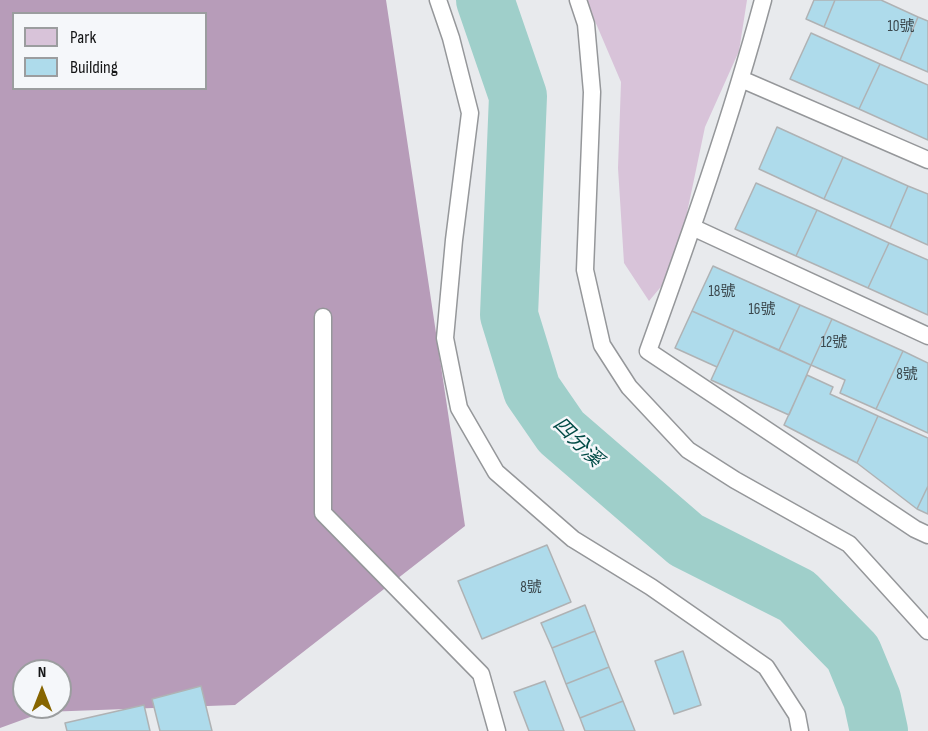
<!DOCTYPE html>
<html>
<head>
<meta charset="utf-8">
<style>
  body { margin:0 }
  #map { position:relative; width:928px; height:731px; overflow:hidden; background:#e8eaed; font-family:"Sofia Sans Condensed",sans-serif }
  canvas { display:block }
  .legend { position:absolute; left:12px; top:12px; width:195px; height:78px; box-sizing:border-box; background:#f5f7fa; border:2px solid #9b9d9f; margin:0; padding:8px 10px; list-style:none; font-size:18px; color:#141516 }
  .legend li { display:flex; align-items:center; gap:12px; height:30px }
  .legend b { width:30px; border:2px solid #9b9d9f }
  .north { position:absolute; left:12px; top:659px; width:60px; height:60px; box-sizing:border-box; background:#f5f7fa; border:2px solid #9b9d9f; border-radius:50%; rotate:0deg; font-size:16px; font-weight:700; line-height:24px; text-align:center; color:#141516 }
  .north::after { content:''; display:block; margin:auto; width:21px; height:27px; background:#876500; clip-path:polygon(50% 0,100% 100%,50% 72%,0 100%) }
</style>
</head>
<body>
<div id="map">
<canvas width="928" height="731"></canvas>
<ul class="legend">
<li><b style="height:16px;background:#d8c3d9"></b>Park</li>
<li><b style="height:16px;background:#aedbeb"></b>Building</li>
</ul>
<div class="north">N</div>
</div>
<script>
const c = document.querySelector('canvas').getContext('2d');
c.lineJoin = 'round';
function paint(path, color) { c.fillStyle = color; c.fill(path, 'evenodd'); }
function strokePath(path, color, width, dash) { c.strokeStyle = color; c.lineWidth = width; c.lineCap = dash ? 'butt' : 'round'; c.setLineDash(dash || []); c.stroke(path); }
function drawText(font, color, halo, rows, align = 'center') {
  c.font = font + ' "Sofia Sans Condensed","Noto Sans TC",sans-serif'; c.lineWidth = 5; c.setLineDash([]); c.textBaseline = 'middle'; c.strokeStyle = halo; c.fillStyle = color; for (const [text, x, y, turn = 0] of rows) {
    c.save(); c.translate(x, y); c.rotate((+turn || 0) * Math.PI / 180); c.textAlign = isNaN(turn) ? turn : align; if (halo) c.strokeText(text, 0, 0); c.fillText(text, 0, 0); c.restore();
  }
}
paint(new Path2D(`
  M586,0H747L739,51L705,127L675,270L649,301L624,263L618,168L621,82Z`), '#d8c3d9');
paint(new Path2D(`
  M0,0H386L465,526L235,705L44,712L0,728ZM14,14H206V88H14ZM24,671H60V707H24Z`), '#b79cb9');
strokePath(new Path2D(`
  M485,0L518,96L509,315L532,390L561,432L686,540L797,596L853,653L872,699L879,731`), '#9fcfca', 58);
const building = new Path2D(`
  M814,0H835L824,27L806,19Z
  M835,0H881L918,17L900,60L824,27Z
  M918,17L928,21V72L900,60Z
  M811,33L880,64L859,109L790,79Z
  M880,64L928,85V140L859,109Z
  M777,127L843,157L824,199L759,169Z
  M843,157L908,186L890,228L824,199Z
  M756,183L817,210L796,256L735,229Z
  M908,186L928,194V245L890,228Z
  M817,210L889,243L868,288L796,256Z
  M889,243L928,260V315L868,288Z
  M713,266L800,305L779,350L692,311Z
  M800,305L832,319L811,365L779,350Z
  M692,311L734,330L717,367L675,348Z
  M832,319L903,351L876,409L840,393L845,380L811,365Z
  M734,330L811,365L789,415L711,380Z
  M903,351L928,363V433L876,409Z
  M807,375L833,387L830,394L878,416L857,463L784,425Z
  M878,416L928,438V486L917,509L857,463Z
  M928,486V514L917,509Z
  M547,545L571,602L482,639L458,581Z
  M585,605L595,631L552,648L541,623Z
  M595,631L609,667L566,684L552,648Z
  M683,651L701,705L674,714L655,661Z
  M609,667L623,701L580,718L566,684Z
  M545,681L564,731H529L514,692Z
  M201,686L212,731H160L152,699Z
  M623,701L635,731H585L580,718Z
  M144,705L150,731H67L65,723Z`);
paint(building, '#aedbeb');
strokePath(building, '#afb2b4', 1.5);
const lane = new Path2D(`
  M438,0L451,38L470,113L454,240L445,338L459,408L496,472L573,539L651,587L766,667L797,715L800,731
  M578,0L586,24L592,92L585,270L602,345L629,387L688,450L735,480L849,544L928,631
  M763,0C731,119 690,235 648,351L915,529L928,535
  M741,79L928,160
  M692,227L928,336
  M323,317V513L481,674L497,731`);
strokePath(lane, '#95979a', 19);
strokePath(lane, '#fff', 16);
drawText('15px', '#3a464b', null, [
  ["10號",901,27],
  ["18號",722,292],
  ["16號",762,310],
  ["12號",834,343],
  ["8號",907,375],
  ["8號",531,588]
]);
drawText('italic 20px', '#004a45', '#f5f7fa', [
  ["四分溪",577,443,45]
]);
</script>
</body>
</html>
